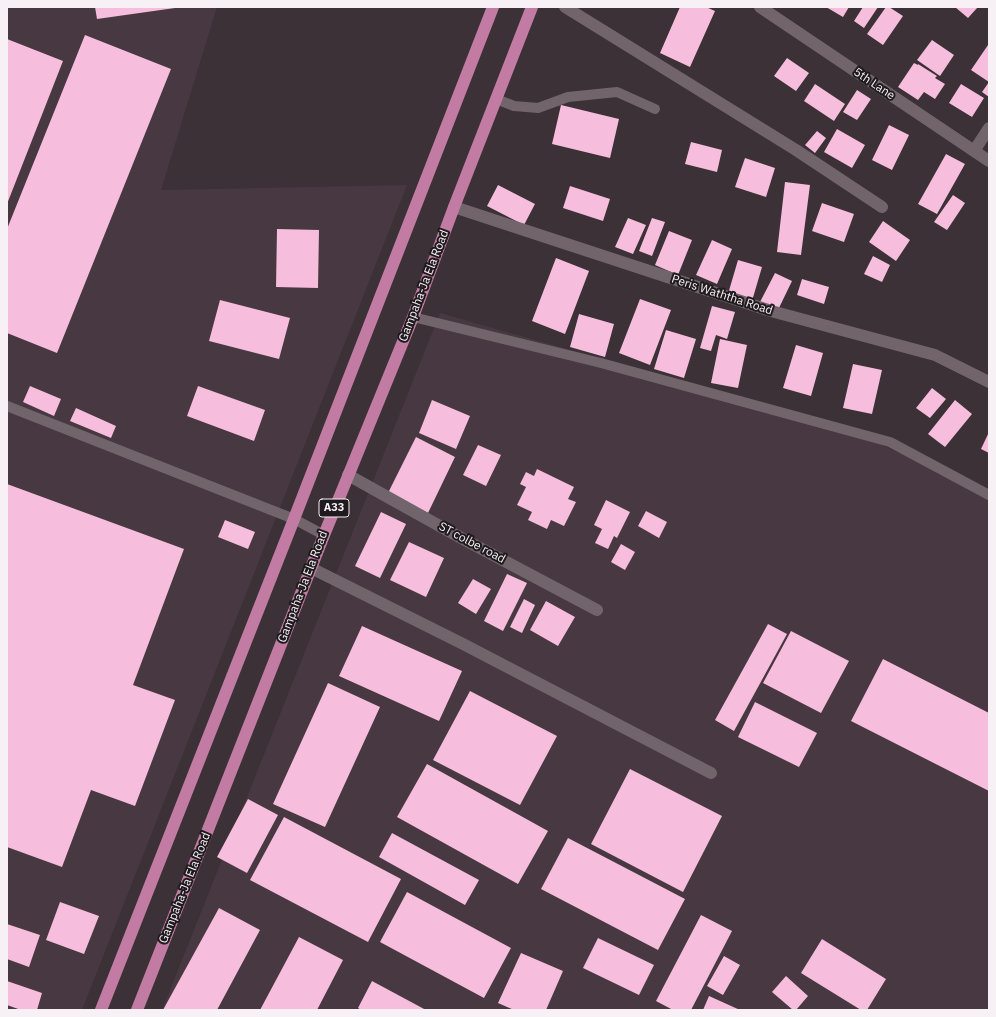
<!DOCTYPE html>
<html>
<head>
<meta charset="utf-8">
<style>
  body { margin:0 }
  #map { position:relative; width:996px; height:1017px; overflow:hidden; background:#3b3136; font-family:"IBM Plex Sans",sans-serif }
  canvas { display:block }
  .frame { position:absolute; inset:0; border:8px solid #f7f0f4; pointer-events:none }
</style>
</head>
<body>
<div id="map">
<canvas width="996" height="1017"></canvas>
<div class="frame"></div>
</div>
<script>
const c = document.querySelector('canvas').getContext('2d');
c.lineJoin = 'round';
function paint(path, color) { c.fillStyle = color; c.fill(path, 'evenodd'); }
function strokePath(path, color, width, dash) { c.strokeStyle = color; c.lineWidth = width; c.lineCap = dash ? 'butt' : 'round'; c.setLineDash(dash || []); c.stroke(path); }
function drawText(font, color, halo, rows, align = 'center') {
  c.font = font + ' "IBM Plex Sans",sans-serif'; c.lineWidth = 4; c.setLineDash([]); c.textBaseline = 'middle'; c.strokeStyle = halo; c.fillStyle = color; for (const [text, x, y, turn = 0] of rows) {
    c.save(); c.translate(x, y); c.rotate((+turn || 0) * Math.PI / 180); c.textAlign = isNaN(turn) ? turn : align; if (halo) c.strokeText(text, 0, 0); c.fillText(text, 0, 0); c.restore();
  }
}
paint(new Path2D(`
  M7,7H217L161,190L407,185L82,1010H7Z
  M440,313L846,428L989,495V1010H162Z`), '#483841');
paint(new Path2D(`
  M95,7H175V8L97,19Z
  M680,7H706L715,11L690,67L660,53Z
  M826,7H849L843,17Z
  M863,7H878L864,28L854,21Z
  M886,7H889L903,16L883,45L867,34Z
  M955,7H978L968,18Z
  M85,35L171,69L57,353L7,333V229Z
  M7,39L63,61L7,204Z
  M932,40L954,55L940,76L917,60Z
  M988,45L989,46V97L982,92L989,82L971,70Z
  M787,58L809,73L796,91L774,76Z
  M914,63L918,65V64L937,76L935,78L945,84L935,99L924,92L918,100L898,87Z
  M815,84L845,104L834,121L804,101Z
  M961,84L984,98L972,117L949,103Z
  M857,90L871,99L857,120L843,112Z
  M561,105L619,119L610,158L552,144Z
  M889,125L909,135L892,170L872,160Z
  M837,129L865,145L852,168L824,152Z
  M817,131L826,138L815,153L805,145Z
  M691,142L722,150L717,172L685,164Z
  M946,154L965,164L937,214L918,204Z
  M745,158L775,168L766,197L735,187Z
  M785,182L810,185L801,255L777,252Z
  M498,185L535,204L524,225L487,206Z
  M570,186L610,199L603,221L563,208Z
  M953,195L965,203L947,230L934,222Z
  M822,203L854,214L844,242L812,231Z
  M628,218L646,225L633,254L615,247Z
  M652,218L665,222L652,256L639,251Z
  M883,221L910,240L896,261L869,242Z
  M277,229L319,230L318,288L276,287Z
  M669,231L692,240L678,275L655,265Z
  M712,240L732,249L717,284L696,275Z
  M873,256L890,265L882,282L864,274Z
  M556,258L589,271L565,334L532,321Z
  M738,260L762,267L752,301L728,294Z
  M775,273L792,281L778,310L760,302Z
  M802,279L829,287L824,304L797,295Z
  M640,299L671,310L650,365L619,353Z
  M220,300L290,318L279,359L209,341Z
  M712,306L735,312L727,339L716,335L711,351L700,348Z
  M579,314L614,324L605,357L570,347Z
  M666,330L696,339L684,378L654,369Z
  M720,339L747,345L738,388L711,383Z
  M796,345L823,353L811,396L783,388Z
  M853,364L882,370L872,414L843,408Z
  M30,386L61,399L54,416L23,402Z
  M198,386L265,410L254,441L187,416Z
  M932,388L946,399L930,418L916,408Z
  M432,400L470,416L456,449L419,433Z
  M955,400L972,414L945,447L928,434Z
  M76,408L116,426L111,438L70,421Z
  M989,432V453L981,449Z
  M416,437L455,457L428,513L388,493Z
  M478,445L501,455L486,486L463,475Z
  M537,469L574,487L568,499L576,502L564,526L551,520L547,529L528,520L532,512L517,505L526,487L520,484L526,472L534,476Z
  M7,484L184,549L133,685L175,700L135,806L91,790L62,867L7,847Z
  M606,500L630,512L617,538L614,536L608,549L595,543L602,529L594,525Z
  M646,511L667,522L659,538L638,526Z
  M381,512L406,524L380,578L355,566Z
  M225,520L255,532L248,549L218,537Z
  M409,542L444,558L426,597L390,580Z
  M621,544L635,552L625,570L611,562Z
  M507,574L527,583L503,631L484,621Z
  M473,579L491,589L476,614L458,603Z
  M524,599L535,605L522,633L510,627Z
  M546,601L575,617L558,646L530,630Z
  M768,624L787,634L734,731L715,720Z
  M362,626L462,671L439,721L339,676Z
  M791,631L849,661L821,713L763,683Z
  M883,659L989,713V791L851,721Z
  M328,683L380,707L325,827L273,804Z
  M470,691L557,736L520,805L433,760Z
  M755,702L817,733L799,767L738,737Z
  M427,764L548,831L518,884L397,817Z
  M630,769L722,816L683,892L591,844Z
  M248,799L278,815L247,873L217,857Z
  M284,817L401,879L368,942L250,880Z
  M392,833L479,880L465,905L379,857Z
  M568,838L685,899L658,950L541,889Z
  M407,892L511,948L484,998L380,942Z
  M60,902L99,916L84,954L46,940Z
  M219,908L260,930L217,1010H163Z
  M701,915L732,931L691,1010H673L656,1001Z
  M7,924L40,935L29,967L7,959Z
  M299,937L343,960L317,1010H260Z
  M598,938L654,965L639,995L583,968Z
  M822,939L886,979L867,1010H861L801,973Z
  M521,953L563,971L546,1010H514L498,1003Z
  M724,956L740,965L723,995L707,986Z
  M786,976L808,996L796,1010H793L772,992Z
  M7,981L42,993L37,1010H21L7,1005Z
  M372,981L426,1010H361L358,1008Z
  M709,996L740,1010H703Z`), '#f6bddc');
strokePath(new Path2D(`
  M496,99L514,106L538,108L568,97L617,92L655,109
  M413,317L601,363L890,442L989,495
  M7,406L294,519L324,535`), '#71656b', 10);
strokePath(new Path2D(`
  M565,7L796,150L882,207
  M760,7L989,161
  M974,151L989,128
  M454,207L771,311L935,355L989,382
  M348,475L463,539L597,610
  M311,568L463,644L711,773`), '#71656b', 12);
strokePath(new Path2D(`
  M101,1010L294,519L493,7
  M137,1010L324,535L413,317L454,207L532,7`), '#c27ca4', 12);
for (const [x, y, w] of [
  [334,508,30]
]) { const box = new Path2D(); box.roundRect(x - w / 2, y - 9, w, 18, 3); c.fillStyle = '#1f1a1d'; c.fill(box); strokePath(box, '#f7f0f4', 1); }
drawText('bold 11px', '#f7f0f4', null, [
  ["A33",334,508]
]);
drawText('12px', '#f7f0f4', '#1f1a1d', [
  ["5th Lane",874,84,34],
  ["Gampaha-Ja Ela Road",424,286,-69],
  ["Peris Waththa Road",722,295,18],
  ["ST colbe road",472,543,28],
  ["Gampaha-Ja Ela Road",303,587,-69],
  ["Gampaha-Ja Ela Road",185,888,-68]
]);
</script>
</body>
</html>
